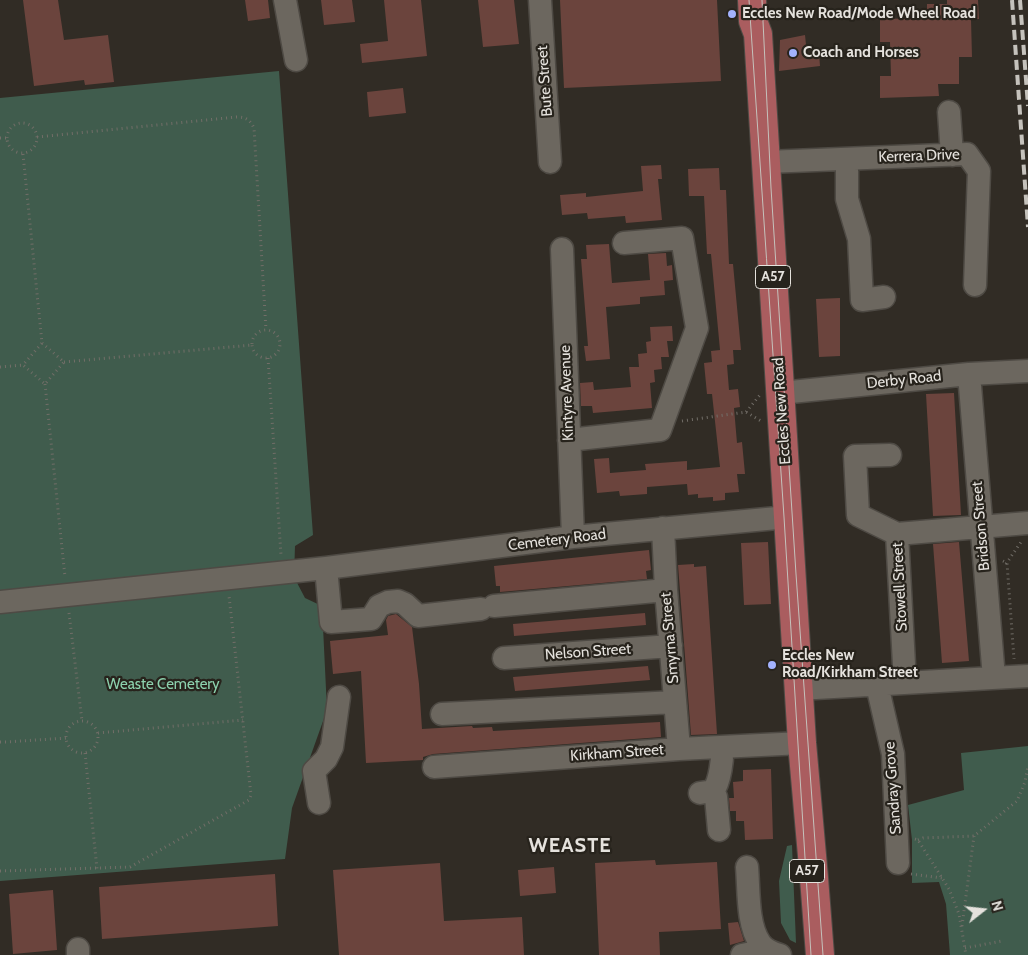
<!DOCTYPE html>
<html>
<head>
<meta charset="utf-8">
<style>
  body { margin:0 }
  #map { position:relative; width:1028px; height:955px; overflow:hidden; background:#312c25; font-family:Cabin,sans-serif }
  canvas { display:block }
  .north { position:absolute; left:958px; top:885px; width:50px; height:50px; -webkit-text-stroke:4px #27231c; paint-order:stroke; rotate:74deg; font-size:14px; font-weight:700; line-height:20px; text-align:center; color:#e5e2dd }
  .north::after { content:''; display:block; margin:auto; width:18px; height:22px; background:#e5e2dd; clip-path:polygon(50% 0,100% 100%,50% 72%,0 100%) }
</style>
</head>
<body>
<div id="map">
<canvas width="1028" height="955"></canvas>
<div class="north">N</div>
</div>
<script>
const c = document.querySelector('canvas').getContext('2d');
c.lineJoin = 'round';
function paint(path, color) { c.fillStyle = color; c.fill(path, 'evenodd'); }
function strokePath(path, color, width, dash) { c.strokeStyle = color; c.lineWidth = width; c.lineCap = dash ? 'butt' : 'round'; c.setLineDash(dash || []); c.stroke(path); }
function drawText(font, color, halo, rows, align = 'center') {
  c.font = font + ' Cabin,sans-serif'; c.lineWidth = 4.5; c.setLineDash([]); c.textBaseline = 'middle'; c.strokeStyle = halo; c.fillStyle = color; for (const [text, x, y, turn = 0] of rows) {
    c.save(); c.translate(x, y); c.rotate((+turn || 0) * Math.PI / 180); c.textAlign = isNaN(turn) ? turn : align; if (halo) c.strokeText(text, 0, 0); c.fillText(text, 0, 0); c.restore();
  }
}
paint(new Path2D(`
  M279,71L313,535L295,546L294,577L305,598L322,606L327,710L292,808L285,859L0,881V98Z
  M1028,746V955H950L946,904L939,882L912,883V840L908,805L964,790L961,753Z
  M792,845L796,943L790,940L781,923L779,881L787,846Z`), '#405c4d');
paint(new Path2D(`
  M23,0H58L64,40L108,35L114,82L85,85L84,80L34,86Z
  M245,0H268L270,18L248,21Z
  M321,0H352L355,22L324,25Z
  M384,0H421L427,56L362,63L360,44L388,41Z
  M478,0H514L519,44L483,47Z
  M560,0H717L721,81L564,88Z
  M947,0H978L979,19H971L972,57H959V84H938L939,96L880,98V76H891L890,42H880V19L927,18V4H947Z
  M805,35L807,54L819,53L820,66L779,71L780,40Z
  M403,88L406,113L369,117L367,92Z
  M661,165L662,179H658L662,220L626,223L625,216L588,219L587,213L562,215L560,195L586,193V197L643,191L641,166Z
  M719,168L720,190H726L729,264H733L741,350H733L734,364L727,365L729,390L738,389L740,407L734,408L737,443L742,442L745,474H737L739,492L725,493V500L713,501V497L698,498V494L688,495L687,484L647,487V494L620,496L619,491L597,493L594,459L609,458L610,473L646,470L645,464L687,461V470L720,467L712,394H707L704,363L712,362L711,351L720,350L711,254H707L704,196H689L688,169Z
  M609,244L612,283L650,280L648,254L666,253L667,266L672,265L673,280L664,281L665,295L640,297V304L606,307L610,359L586,361L584,346H588L581,259H587L586,245Z
  M840,298V356L819,357L816,299Z
  M672,326L673,341H667L669,357H661L662,369L654,370L655,382L650,383L652,408L593,413L592,406H581L580,383L593,382L594,390L631,387L629,367H639L638,354L647,353L646,342L651,341L650,327Z
  M954,393L961,515L933,516L926,394Z
  M768,542L771,604L744,605L741,543Z
  M959,542L969,661L942,663L933,544Z
  M649,550L651,570L646,571L647,579L500,592V586H496L494,566Z
  M694,564V567L706,566L717,734L691,735L678,565Z
  M645,613L646,625L514,636L513,624Z
  M396,614L412,627L419,684L422,729L472,726L473,728L492,727L493,731L660,722L661,737L433,754L423,757V760L366,763L361,671L333,674L330,641L388,635L386,620L388,616Z
  M648,666L650,680L515,691L513,677Z
  M771,769L773,839L745,840L744,821H736V811H730L729,798H734L733,782L743,781V770Z
  M655,860L656,865L717,862L721,929L659,932L660,955H599L595,863Z
  M440,863L444,921L522,917L524,955H339L333,870Z
  M554,867L556,893L520,896L518,870Z
  M275,874L278,926L102,939L99,887Z
  M53,890L57,950L13,954L9,894Z
  M738,922L744,941L730,945L728,923Z`), '#6b443d');
const minor = new Path2D(`
  M285,0L296,60
  M540,0L550,162
  M949,112L952,155
  M847,159V199L859,239L862,300L884,297
  M766,162L967,154L979,171L975,285
  M562,249L573,537
  M969,374L994,678
  M781,393L969,374L1028,371
  M569,440L660,430L697,328L682,238L624,243
  M890,455L855,456L858,515L897,534L905,683
  M663,528L666,590L679,749
  M897,534L1028,523
  M326,568L331,622L371,619L379,606L388,602L398,601L405,604L418,616L481,609
  M0,602L326,568L573,537L788,517
  M494,606L666,590
  M504,658L671,646
  M877,685L893,754L898,863
  M798,689L1028,676
  M442,714L675,702
  M434,767L679,749L802,743
  M713,791L716,797L719,830
  M700,793L713,791C720,782 723,758 722,747
  M319,803L314,771L326,759L332,747L339,697
  M747,867C749,890 747,925 760,943C764,949 773,953 780,955
  M78,949V955
  M742,955L757,952L774,954`);
const major = new Path2D(`
  M752,0L753,21L758,34L802,743L814,878L820,955`);
strokePath(minor, '#4e4a44', 25);
strokePath(major, '#4e4a44', 30);
strokePath(new Path2D(`
  M7 138a15 15 0 1 1 30 0a15 15 0 1 1-30 0Z
  M37,137L237,117C246,117 250,120 254,128L266,330
  M0,138H7
  M23,154L42,343L64,362L45,384L23,365L42,343
  M252 344a14 14 0 1 1 28 0a14 14 0 1 1-28 0Z
  M268,358L281,555
  M64,362L252,345
  M0,367L23,365
  M45,384L65,577
  M746,412L760,395
  M682,421L746,412L761,421
  M1003,561L1007,563L1014,659
  M1006,564L1021,542
  M69,613L82,721
  M66 737a16 16 0 1 1 32 0a16 16 0 1 1-32 0Z
  M98,733L243,720
  M0,742H6L67,738
  M85,753L97,869
  M915,839L918,840L949,889L959,914L966,955
  M918,840L923,838L974,836L1017,801L1025,782L1028,766
  M0,871L130,867L249,800L251,795L229,596
  M911,874L942,878
  M962,926L974,836
  M965,948L1002,941`), '#726e68', 3, [1, 4]);
strokePath(minor, '#6c675f', 22);
strokePath(major, '#aa5d5f', 28);
strokePath(new Path2D(`
  M749,0L784,517L811,955
  M762,0L771,188L796,574L823,955`), '#c5c2bc', 1);
strokePath(new Path2D(`
  M1012,0L1028,227
  M1020,0L1028,106`), '#c5c2bc', 4, [10, 5]);
for (const [x, y, r, color] of [
  [732,14,5,"#a3b2fd"],
  [793,53,5,"#a3b2fd"],
  [772,665,5,"#a3b2fd"]
]) { const dot = new Path2D(); dot.arc(x, y, r, 0, 2 * Math.PI); c.fillStyle = color; c.fill(dot); strokePath(dot, '#27231c', 2); }
for (const [x, y, w] of [
  [773,277,35],
  [807,871,35]
]) { const box = new Path2D(); box.roundRect(x - w / 2, y - 11.5, w, 23, 4); c.fillStyle = '#27231c'; c.fill(box); strokePath(box, '#e5e2dd', 1); }
drawText('bold 14px', '#e5e2dd', null, [
  ["A57",773,277],
  ["A57",807,871]
]);
drawText('bold 15px', '#e5e2dd', '#27231c', [
  ["Eccles New Road/Mode Wheel Road",742,14],
  ["Coach and Horses",803,53],
  ["Eccles New",782,656],
  ["Road/Kirkham Street",782,673]
], 'left');
drawText('15px', '#e5e2dd', '#27231c', [
  ["Bute Street",545,81,-94],
  ["Kerrera Drive",919,156,-2],
  ["Derby Road",904,380,-6],
  ["Kintyre Avenue",567,393,-92],
  ["Eccles New Road",782,411,-94],
  ["Bridson Street",981,526,-95],
  ["Cemetery Road",557,540,-7],
  ["Stowell Street",900,587,-93],
  ["Smyrna Street",670,638,-95],
  ["Nelson Street",588,652,-4],
  ["Kirkham Street",617,753,-4],
  ["Sandray Grove",893,788,-94]
]);
drawText('15px', '#8cd1ad', '#27231c', [
  ["Weaste Cemetery",163,685]
]);
c.letterSpacing = '1px';
drawText('bold 20px', '#e5e2dd', '#27231c', [
  ["WEASTE",570,846]
]);
c.letterSpacing = '0px';
</script>
</body>
</html>
